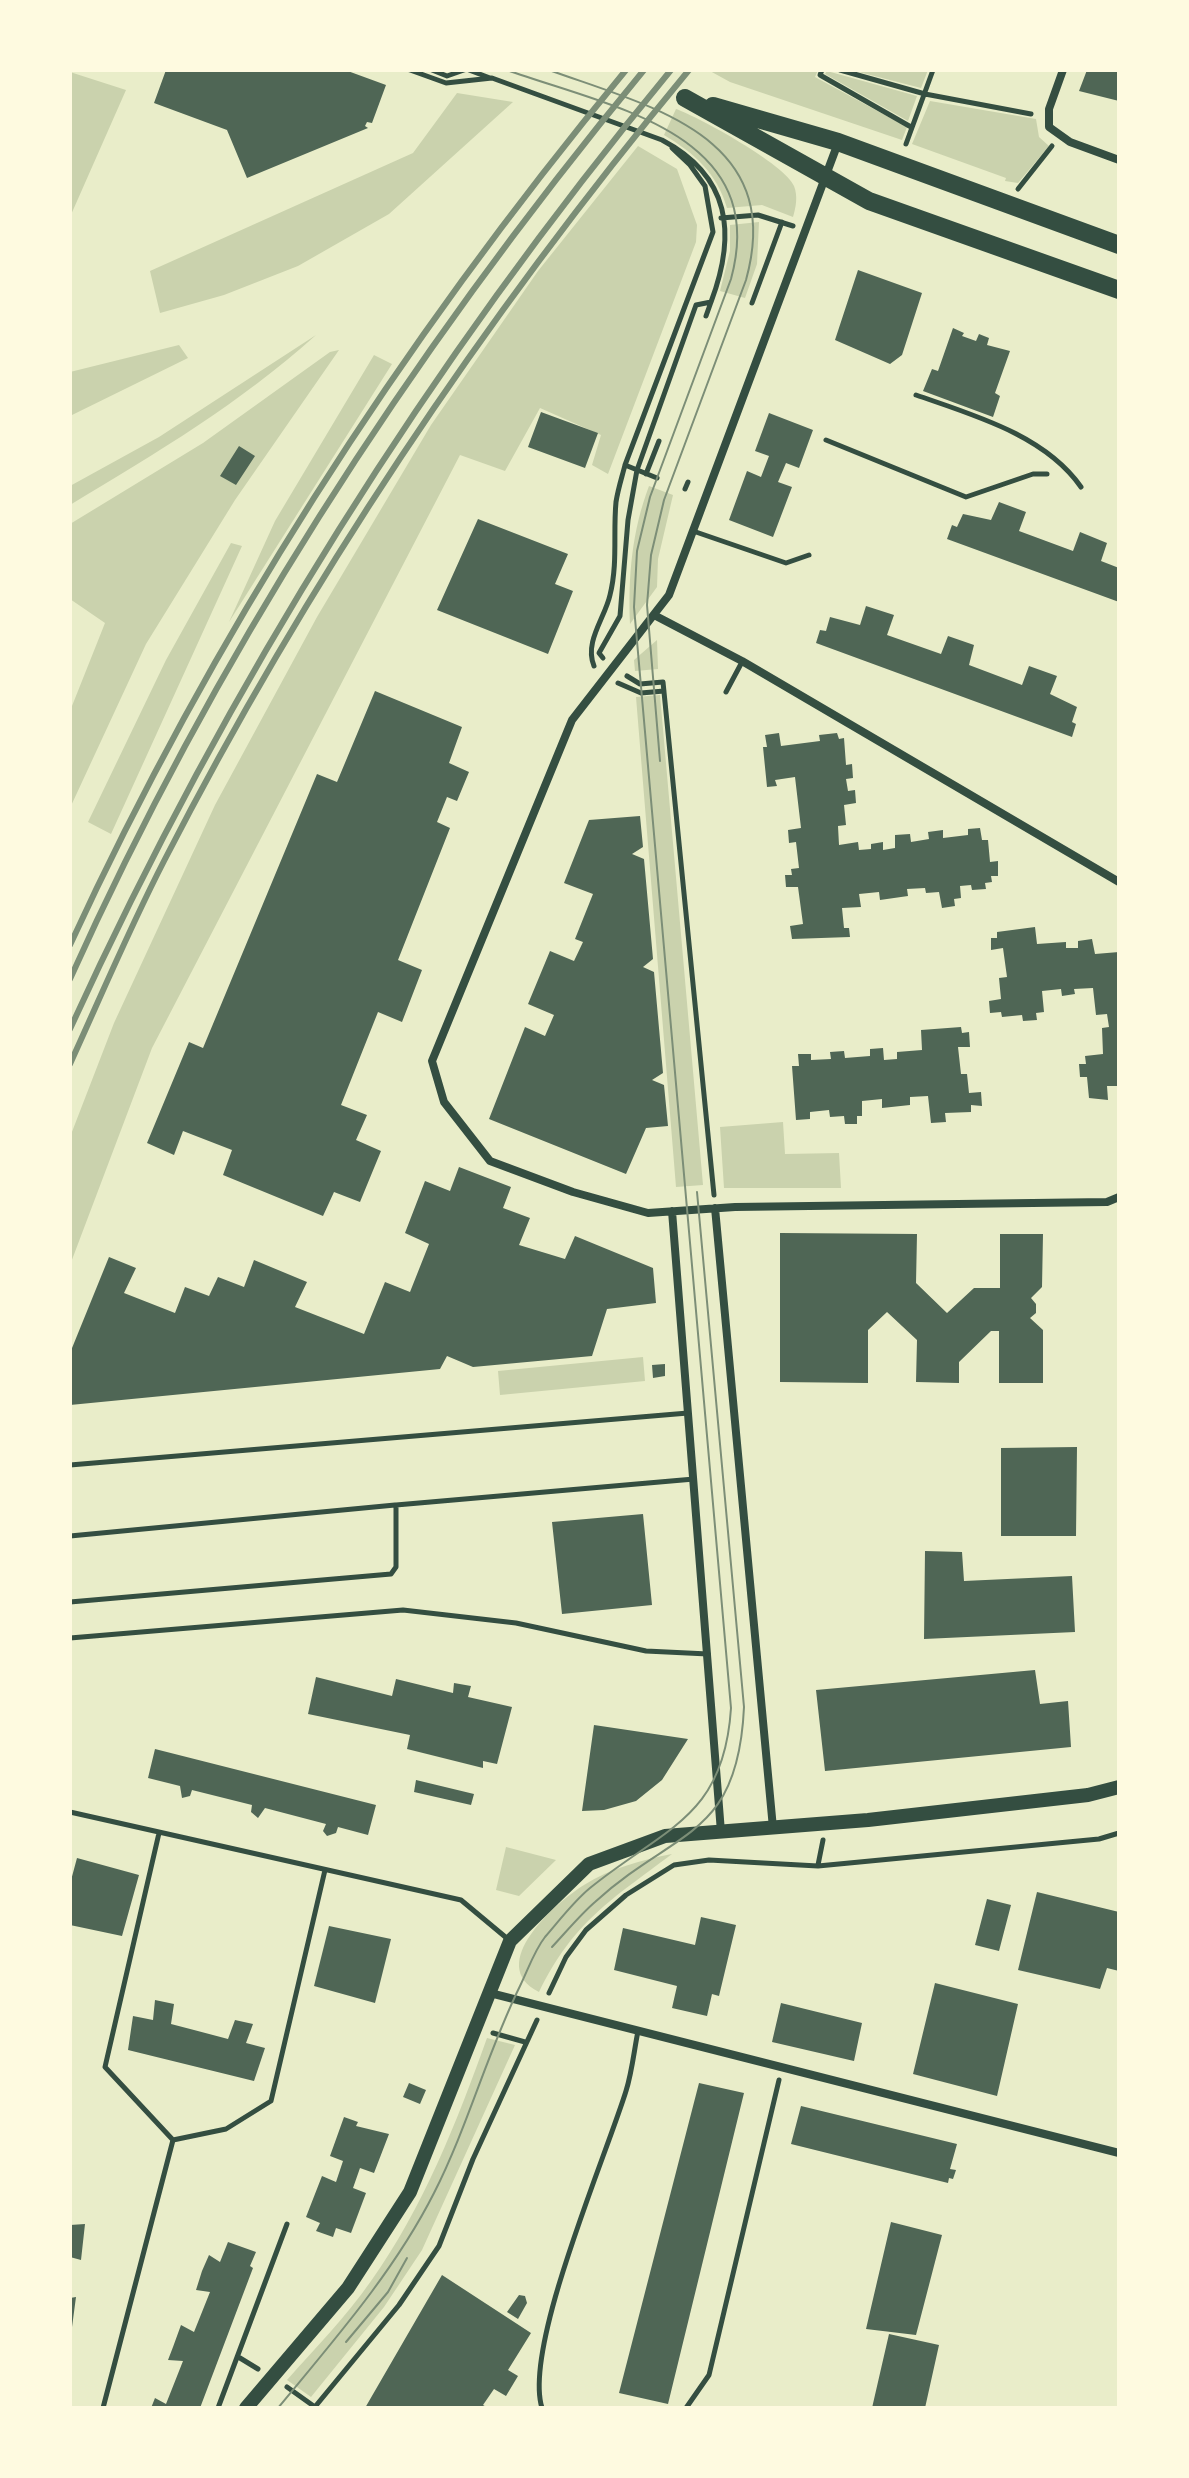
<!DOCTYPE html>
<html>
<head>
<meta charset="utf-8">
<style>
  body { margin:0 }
  #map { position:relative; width:1189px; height:2478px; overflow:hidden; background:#e9edc9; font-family:"PT Sans Narrow",sans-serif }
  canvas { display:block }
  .frame { position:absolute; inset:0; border:72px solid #fefae0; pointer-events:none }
</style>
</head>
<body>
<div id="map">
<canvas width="1189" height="2478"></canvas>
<div class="frame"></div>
</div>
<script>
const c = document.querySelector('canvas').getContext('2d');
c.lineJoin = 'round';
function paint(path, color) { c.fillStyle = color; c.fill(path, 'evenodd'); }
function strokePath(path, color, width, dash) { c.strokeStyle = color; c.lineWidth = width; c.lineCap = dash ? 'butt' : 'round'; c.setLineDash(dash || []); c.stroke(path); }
paint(new Path2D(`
  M818,70L815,77L907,127L902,140L730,82L710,71Z
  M851,70H928L921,88Z
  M827,71L917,96L908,121L825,74Z
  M70,72L126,90L70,217Z
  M457,93L513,102L389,214L298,266L224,295L160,313L150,271L413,153Z
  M930,101L1036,119L1039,137L1049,146L1018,183L1005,181L1006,178L912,144Z
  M676,109C699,117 786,165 794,186C798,196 796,207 793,217L762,205L727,208C717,173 694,153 664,135Z
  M638,146L677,169L697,225L696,242L608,474L592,465L601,435L540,408L505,471L460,455L152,1048L70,1265V1137L114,1023L215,805L317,617L431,425L538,271Z
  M759,222L757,264L745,298L720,291L730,251V225Z
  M316,335C239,404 158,452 70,505V486L159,437Z
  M179,345L188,358L70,416V372Z
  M339,350L235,500L146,644L70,808V711L105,623L70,599V524L203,443L330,352Z
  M374,355L392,364L229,622L275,521Z
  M649,486L673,495L658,559L657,587L630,624C628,576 632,531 649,486Z
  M231,543L242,546L111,834L88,822L166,660Z
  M657,640L658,669L635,671L634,660Z
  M660,695L703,1185L676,1187L636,697Z
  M783,1122L785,1154L839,1153L841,1188H724L720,1127Z
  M643,1357L645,1381L500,1395L498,1371Z
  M506,1847L556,1860L519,1896L496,1890Z
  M672,1854C611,1900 574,1921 539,1992C485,1965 555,1903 584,1885C611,1868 642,1860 672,1854Z
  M487,2038L515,2045L422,2250L384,2307L311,2397L287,2380C316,2347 346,2317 371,2281C423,2208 457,2122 487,2038Z`), '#cad2ad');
paint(new Path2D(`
  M166,70H345L386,85L372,123L367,122L365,126L368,128L247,178L227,130L154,103Z
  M1087,70H1119V101L1079,91Z
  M858,270L922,293L902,355L890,364L835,340Z
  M953,328L964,333L962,336L976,341L979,334L989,338L987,345L1010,351L995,393L1000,396L993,417L923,391L932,369L938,371Z
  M541,412L598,433L585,468L528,447Z
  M769,413L813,430L799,468L786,463L778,482L792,487L773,537L729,520L747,471L761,477L769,456L755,451Z
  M239,446L255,456L236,485L220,476Z
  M999,502L1026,512L1019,531L1073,551L1080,532L1107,543L1101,561L1119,568V602L947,539L952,525L957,527L963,514L991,520Z
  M478,519L568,554L555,584L573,591L548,654L437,610Z
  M866,606L894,615L887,635L941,654L948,636L974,645L969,665L1022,685L1029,666L1057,676L1050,694L1077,707L1072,722L1076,724L1072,737L816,643L820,630L826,631L830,617L860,625Z
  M375,691L462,727L449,763L469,772L457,801L447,797L437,822L450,828L398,960L422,970L402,1022L378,1012L341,1105L367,1115L356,1140L381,1151L360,1202L334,1192L323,1216L223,1175L232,1150L183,1131L174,1155L147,1143L189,1042L203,1048L317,774L337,782Z
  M779,733L781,746L820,741L819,735L837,733L839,739L844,738L846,765L852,764L853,778L846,779L848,791L855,790L856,803L844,805L846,825L838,826L839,845L858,842L859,850L871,849V844L883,842V850L895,848V835L910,834L911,842L929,839L928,832L943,830V838L968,835V829L980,828L982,840H988L990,862L998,861V876H991L992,882L985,883L986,889L972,890L971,885L960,886L961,898L954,899L955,906L942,908L939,892L926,893L925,888L907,889L908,896L880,900L879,892L859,894L861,907L842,908L844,928H849L850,937L792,939L790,926L803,924L798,887H786L785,875H792L791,869L799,868L796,842L789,843L788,830L801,828L795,777L775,780L777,786L767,787L763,747H767L765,735Z
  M640,816L643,847L632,854L644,859L653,959L643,967L654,972L663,1073L652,1080L664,1085L668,1126L646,1128L626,1174L489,1119L525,1027L545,1036L554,1015L528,1004L550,951L574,961L583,942L575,939L593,894L564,883L589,820Z
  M1035,927L1037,944L1066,942V948H1078V941L1092,939L1095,954L1119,952V1086H1107L1108,1100L1089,1098L1087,1077H1080L1079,1064H1086L1085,1056L1103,1054L1102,1028L1109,1027L1107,1014L1096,1015L1093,988L1074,989L1075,994L1062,996L1061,989L1042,991L1044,1012L1036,1013L1037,1020L1023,1021L1022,1015L1002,1017L1001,1012L990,1013L989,1001L1001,999L999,978L1007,977L1003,948L991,950V938H997V932Z
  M961,1027L962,1033L969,1032L970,1047H958L961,1074H967L969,1093L981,1092L982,1106L971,1105V1112L945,1113L946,1122L931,1123L928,1096L910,1097V1105L882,1108V1099L862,1101V1116H857V1124H845L844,1116L830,1117L829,1110L810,1112V1119L796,1120L792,1066H799L798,1054H811V1060L831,1059L830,1052L844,1051L845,1058L870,1056V1049L883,1048L884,1060L897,1059V1052L922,1050L921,1030Z
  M459,1167L511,1187L503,1208L530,1218L519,1245L565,1259L575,1236L653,1268L656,1303L607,1309L592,1356L473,1367L447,1356L440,1369L70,1405V1353L109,1257L136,1268L124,1293L175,1313L185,1287L209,1296L218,1277L244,1287L254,1260L307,1282L295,1307L364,1334L385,1282L410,1292L429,1244L405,1233L425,1181L450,1191Z
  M780,1233L917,1234L916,1283L947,1313L974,1288H1000V1234H1043L1042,1287L1031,1298L1036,1304V1313L1030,1318L1043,1330V1383H999V1331H991L959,1362V1383L916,1382L917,1340L887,1312L868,1330V1383L780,1382Z
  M665,1364V1376L653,1378L652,1365Z
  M1077,1447L1076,1536H1001V1448Z
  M643,1514L652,1605L562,1614L552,1522Z
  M925,1551L962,1552L964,1581L1072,1576L1075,1632L924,1639Z
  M1035,1670L1040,1704L1068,1701L1071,1747L825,1771L816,1690Z
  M316,1677L392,1696L396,1679L453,1693L454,1683L471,1686L468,1697L512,1707L497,1764L483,1761V1768L407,1749L410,1735L308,1714Z
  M594,1725L688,1739L662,1780L636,1801L604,1810L582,1811Z
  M155,1749L376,1805L368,1835L338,1827L336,1833L327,1836L323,1831L326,1824L265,1808L258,1818L251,1812L252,1805L192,1790L190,1796L182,1798L180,1786L148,1778Z
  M416,1780L474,1794L471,1805L414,1792Z
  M77,1858L139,1875L122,1936L70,1925V1884Z
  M1037,1892L1119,1912V1971L1107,1968L1100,1989L1018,1970Z
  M987,1899L1011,1905L999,1951L975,1945Z
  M701,1917L736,1925L719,1996L712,1994L707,2016L672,2008L677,1986L614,1970L623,1928L695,1945Z
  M329,1926L391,1939L375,2003L314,1986Z
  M935,1983L1018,2004L997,2096L913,2074Z
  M155,2000L174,2004L171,2024L194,2030L228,2039L235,2020L253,2024L246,2043L265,2048L254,2081L128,2050L133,2016L153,2020Z
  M781,2003L862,2023L854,2061L772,2042Z
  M409,2083L426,2090L420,2104L403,2097Z
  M699,2083L744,2093L668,2404L619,2393Z
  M801,2106L957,2144L950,2169L956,2170L953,2179L949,2178L948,2183L791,2144Z
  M344,2117L358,2122L356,2126L389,2134L374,2173L360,2168L353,2188L366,2193L351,2233L336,2228L333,2237L316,2231L320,2223L306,2217L322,2176L336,2182L343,2161L330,2156Z
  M891,2222L942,2235L916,2335L866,2329Z
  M85,2224L81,2260L70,2257V2225Z
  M228,2242L256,2252L250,2266L253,2268L200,2408H151L155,2398L166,2404L183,2361L168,2360L173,2347L181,2325L194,2332L210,2292L196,2290L202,2271L209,2255L220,2262Z
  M442,2275L531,2333L508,2370L518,2376L506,2396L494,2389L483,2405L488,2408H365Z
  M519,2295L525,2296L527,2303L518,2319L507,2312Z
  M76,2297L72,2327H70V2298Z
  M889,2334L939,2345L925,2408H872Z`), '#4f6655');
strokePath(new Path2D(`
  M410,70L446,83L492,78L662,140C730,176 737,233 711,302L696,305L637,470L628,520L620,616L599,653L603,658
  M432,70L447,76L464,70
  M469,70L490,78
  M822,70L820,75L911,127
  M840,70L925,94L1031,114
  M906,144L933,70
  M1018,189L1052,146
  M721,218L758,215L793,226
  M752,303L782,222
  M706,316L711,302
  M916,395C973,415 1045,435 1081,487
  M826,440L966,497L1033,474H1047
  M625,465L657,478
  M646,474L659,441
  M685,489L688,482
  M594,666C584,642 605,618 610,595C618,563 613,533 616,502C618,489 622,477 625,465L713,232L705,186L690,165L672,148
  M627,676L640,684L663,682L714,1195
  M618,683L641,693L664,691
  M818,1865L823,1840
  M549,1993L566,1957L586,1930L626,1895L674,1865L709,1860L818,1866L1099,1839L1119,1833
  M493,2033L525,2042
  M240,2358L258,2369
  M287,2387L315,2407
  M218,2408L287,2224
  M314,2408L399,2305L439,2246L473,2159L537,2020
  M686,2408L709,2375L779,2080`), '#344e41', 5);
strokePath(new Path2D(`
  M693,531L786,563L809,555
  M726,692L742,662
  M70,1465L688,1413
  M70,1536L395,1505
  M70,1602L391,1574L396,1567V1505L694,1479
  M70,1638L403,1610L516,1623L646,1651L708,1654
  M70,1812L461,1900L509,1940
  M159,1833L105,2067L173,2140L226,2129L271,2101L325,1870
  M103,2408L173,2140
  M542,2408C523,2348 605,2159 626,2091C632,2072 634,2051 638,2031`), '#344e41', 5);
strokePath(new Path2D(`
  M1063,70L1049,109V127L1070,142L1119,160
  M838,143L669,595L572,720L432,1061L444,1102L490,1161L573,1192L648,1213L735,1207L1107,1202L1119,1197
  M654,615L742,661L1119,882
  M715,1208L773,1828
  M672,1211L721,1832
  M490,1993L1119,2153`), '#344e41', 8);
strokePath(new Path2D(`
  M246,2408L348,2288L410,2192L510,1941L589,1864L665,1836L868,1820L1088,1795L1119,1787`), '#344e41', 14);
strokePath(new Path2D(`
  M685,98L869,201L1119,290
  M713,106L838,142L1119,245`), '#344e41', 18);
strokePath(new Path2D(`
  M549,70C651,107 786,136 746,280L664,500L651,555L647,605L660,761
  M552,1947C566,1932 580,1915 595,1902C676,1828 738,1839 744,1707L697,1192
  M346,2342L388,2292L407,2258
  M278,2408C334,2340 394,2272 434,2193C468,2126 487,2053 520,1986C528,1970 534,1951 545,1937C559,1921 573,1902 590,1888C665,1827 724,1818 731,1708L634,607L637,551L650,497L731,279C771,132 609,107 507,70`), '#7c8e77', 2);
strokePath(new Path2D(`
  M70,945C215,630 405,337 626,70
  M70,979C217,652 416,346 644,70
  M70,1029C229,681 427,365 671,70
  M70,1064C101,996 130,927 164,861C309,578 486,315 689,70`), '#7c8e77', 6);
</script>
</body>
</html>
